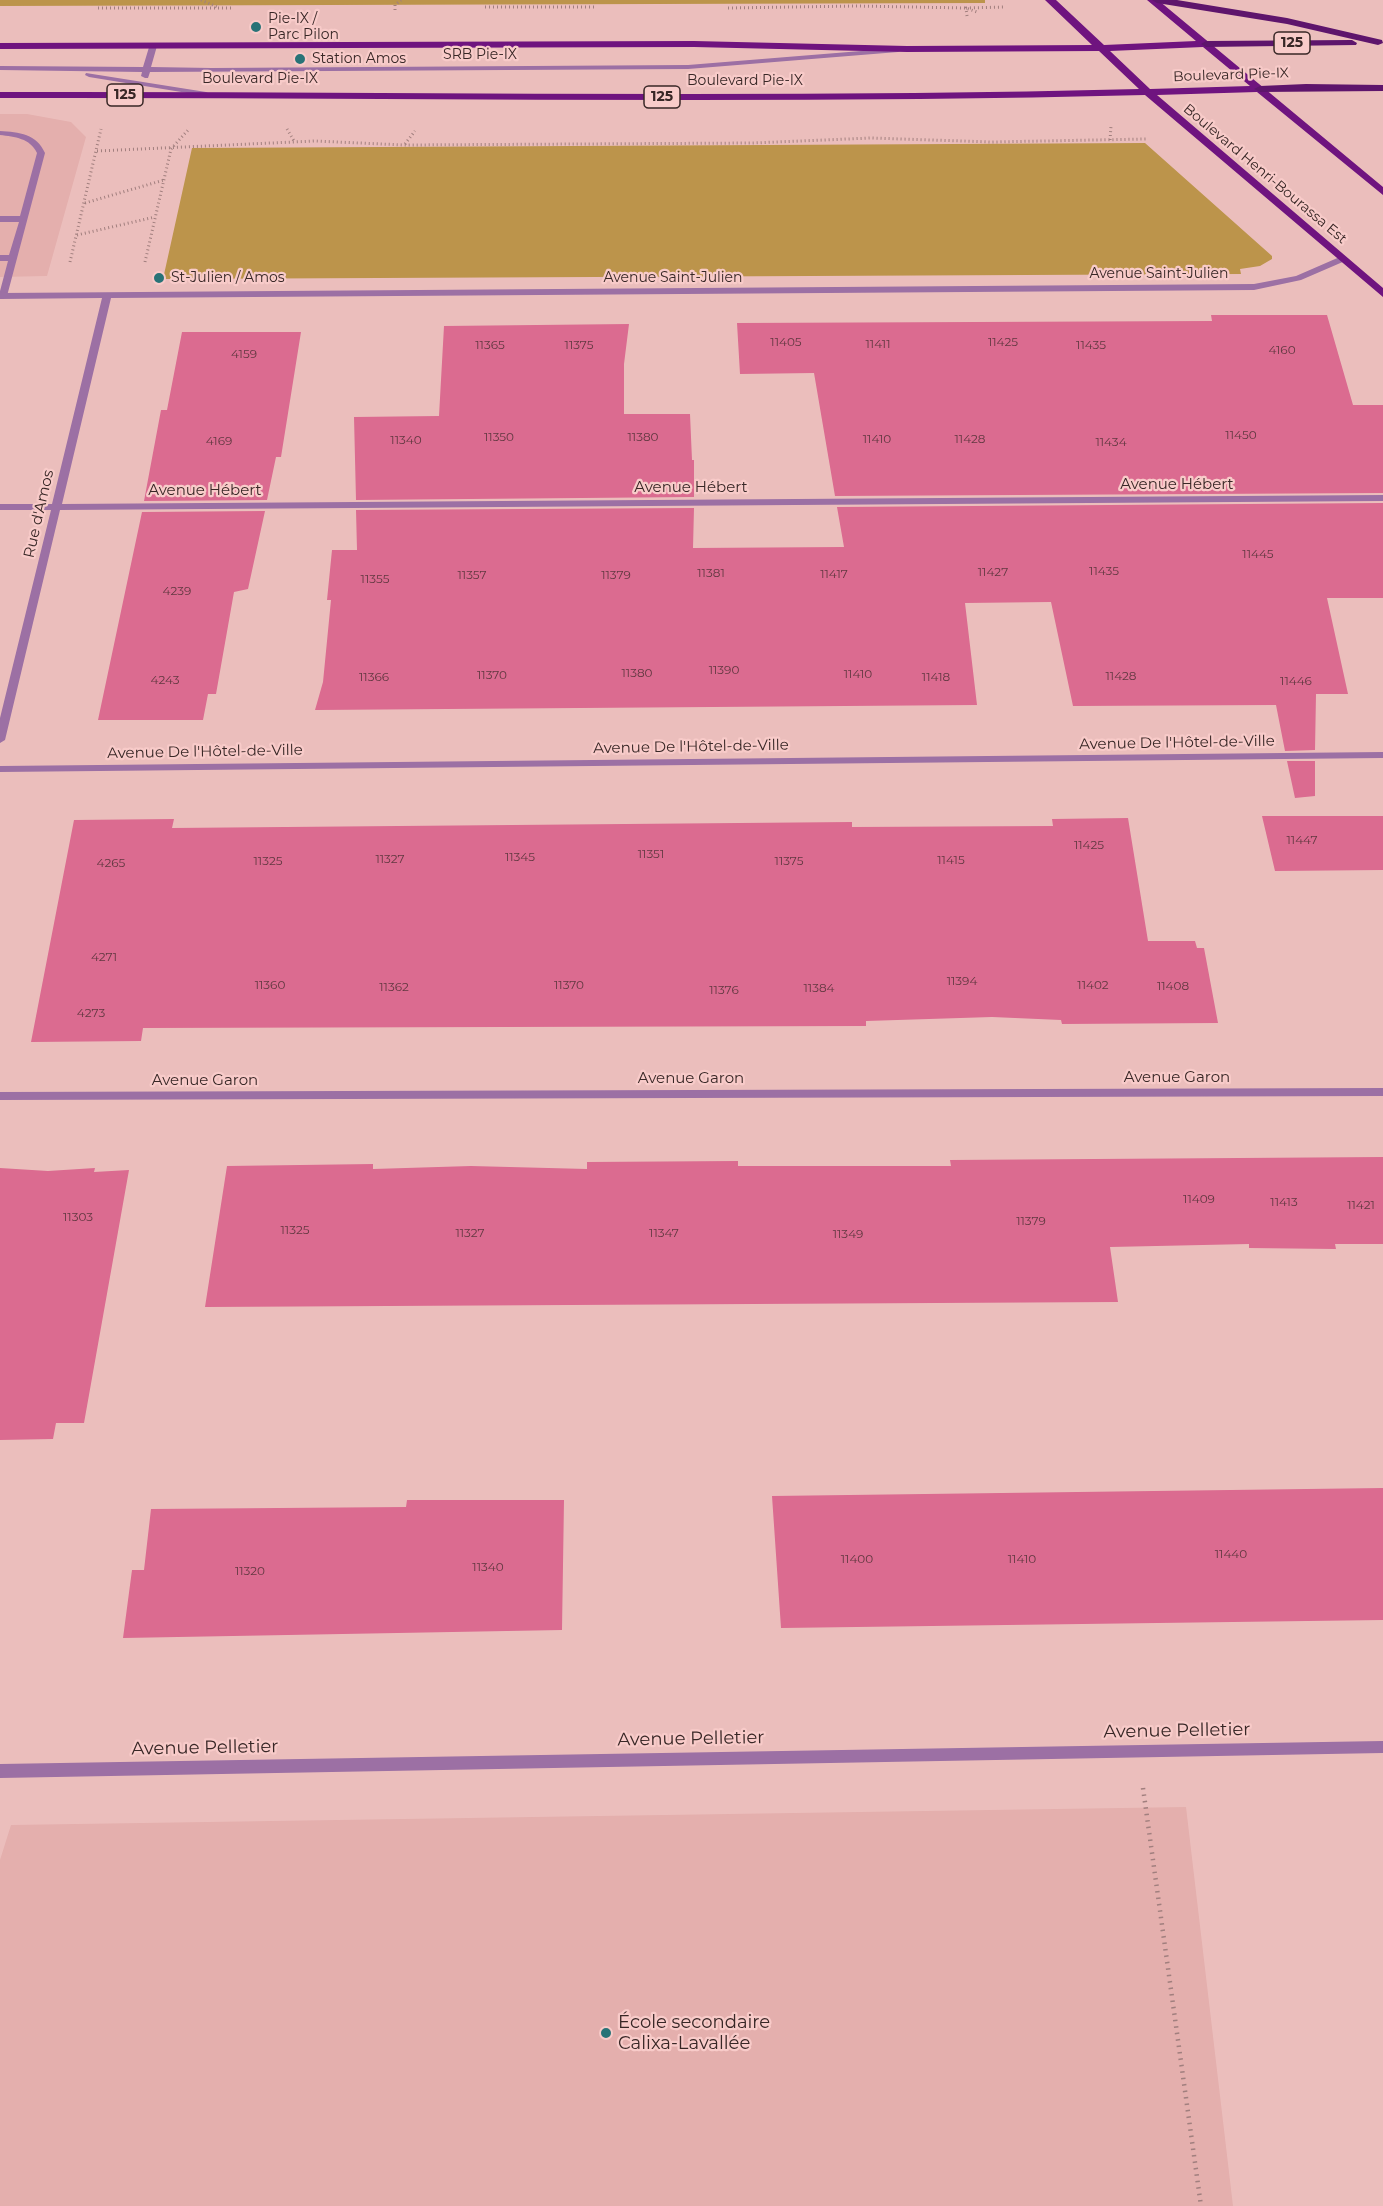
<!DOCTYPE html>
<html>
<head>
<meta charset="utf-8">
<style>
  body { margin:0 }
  canvas { display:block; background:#ebbebc }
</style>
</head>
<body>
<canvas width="1383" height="2206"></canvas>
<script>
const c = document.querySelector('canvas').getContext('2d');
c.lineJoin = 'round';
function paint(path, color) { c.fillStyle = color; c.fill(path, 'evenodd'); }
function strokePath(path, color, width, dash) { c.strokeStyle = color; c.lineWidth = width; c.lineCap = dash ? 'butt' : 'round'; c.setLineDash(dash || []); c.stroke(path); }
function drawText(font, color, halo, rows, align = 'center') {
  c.font = font + ' Montserrat,sans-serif'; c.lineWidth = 4.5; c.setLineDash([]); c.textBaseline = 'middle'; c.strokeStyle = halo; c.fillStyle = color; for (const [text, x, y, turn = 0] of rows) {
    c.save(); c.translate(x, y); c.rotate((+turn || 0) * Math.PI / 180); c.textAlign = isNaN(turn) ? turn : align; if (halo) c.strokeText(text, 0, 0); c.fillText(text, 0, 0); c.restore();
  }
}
paint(new Path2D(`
  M0,114H27L71,122L86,137L47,276L0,277Z
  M1186,1807L1233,2206H0V1860L11,1825Z`), '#e4afad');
paint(new Path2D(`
  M0,0H985V3L0,6Z
  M1145,143L1272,256V259L1260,266L1240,269L1241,274L163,279L192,148Z`), '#bc944b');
paint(new Path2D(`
  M1211,315H1327L1353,405H1383V493L835,496L814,373L740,374L737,323L1212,321Z
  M629,324L624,364V414H690L692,460H694V497L356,500L354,417L439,416L444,326Z
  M182,332H301L281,457H276L267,500L144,501L161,410H167Z
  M1383,503V598H1327L1348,694H1316L1315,750L1285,751L1276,705L1073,706L1051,602L965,603L977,705L315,710L323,682L331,600H327L332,550H357L356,510L694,508L693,548L844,547L837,507Z
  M265,511L248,589L234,592L216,694H208L203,720H98L142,512Z
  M1287,761H1315V796L1295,798Z
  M1262,816H1383V870L1275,871Z
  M1128,818L1148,941H1195L1197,948H1204L1218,1023L1062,1024L1061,1020L992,1017L866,1021V1026L143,1028L141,1041L31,1042L74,820L174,819L172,828L852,822V827L1053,826L1052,819Z
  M1383,1157V1244H1335L1336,1249L1249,1248V1244L1110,1247L1118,1302L205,1307L227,1166L373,1164V1169L471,1166L587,1169V1162L738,1161V1166H951L950,1160Z
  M0,1168L48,1171L95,1168L94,1172L129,1170L84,1423H56L53,1439L0,1440Z
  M1383,1488V1620L781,1628L772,1496Z
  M407,1500H564L562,1630L123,1638L132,1570H144L151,1509L406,1507Z`), '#db6b90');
strokePath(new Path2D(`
  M201,0L217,7
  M485,7H594
  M98,8H231
  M728,8L857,6L966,8L977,12
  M395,10V5L401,0
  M967,16L966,8L1005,7
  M287,129L294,141
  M1110,140L1111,126
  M405,144L415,131
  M97,151L315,141L404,145L753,143L871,138L992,142L1146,139
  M85,203L164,180
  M77,235L155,217
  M70,262L101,129
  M145,262L171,149L189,129`), '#a17f7e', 3, [1, 3]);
strokePath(new Path2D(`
  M1143,1788L1201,2206`), '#a17f7e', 4.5, [1.5, 5]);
paint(new Path2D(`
  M150,44L157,46L151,67L212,68L688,65L898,48L902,50L898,52L688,69L150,72L148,78H145L141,76L142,72L0,70V66L143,67Z
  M86,73L206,92L210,94L206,96L89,77L85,75Z
  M0,131C19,132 37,134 45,153L7,296L3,299L0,298V291L8,261H0V255H9L19,222H0V216H20L37,153C30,138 15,137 0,135Z`), '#9c70a4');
paint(new Path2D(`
  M1342,256L1345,257V261L1301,280L1254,290L111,298L62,504L1383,495V501L60,510L5,740L0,743V718L51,510H0V504H52L102,298L0,299V293L1254,284L1296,276Z
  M1383,752V758L0,772V766Z
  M1383,1088V1096L0,1100V1092Z
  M1383,1741V1753L0,1778V1764Z`), '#9c70a4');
paint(new Path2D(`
  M1045,0H1056L1104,45L1196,41L1147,0H1158L1383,187V195L1257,92L1157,95L1383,288V297L1145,95C764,105 382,97 0,98V92C380,91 759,99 1139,89L1099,51L907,52L694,47L0,49V43L694,41L907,46L1092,45ZM1203,47L1250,86L1150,89L1110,51Z`), '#6f147f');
paint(new Path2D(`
  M1152,0H1177L1287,18L1382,40L1383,43L1378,45L1287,24L1157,3Z
  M1352,40L1357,43L1356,45L1206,47L1201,44L1206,41Z
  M1306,84L1383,85V91L1260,92L1254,89L1260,86Z`), '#5e156c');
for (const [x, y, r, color] of [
  [256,27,6,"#287377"],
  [300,59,6,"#287377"],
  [159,278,6,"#287377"],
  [606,2033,6,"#287377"]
]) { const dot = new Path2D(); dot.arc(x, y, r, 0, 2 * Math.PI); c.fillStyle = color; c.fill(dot); strokePath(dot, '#f8cbc9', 2); }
drawText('12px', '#613840', null, [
  ["11405",786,342],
  ["11425",1003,342],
  ["11411",878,344],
  ["11365",490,345],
  ["11375",579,345],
  ["11435",1091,345],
  ["4160",1282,350],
  ["4159",244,354],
  ["11450",1241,435],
  ["11350",499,437],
  ["11380",643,437],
  ["11410",877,439],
  ["11428",970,439],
  ["11340",406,440],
  ["4169",219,441],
  ["11434",1111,442],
  ["11445",1258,554],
  ["11435",1104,571],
  ["11427",993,572],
  ["11381",711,573],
  ["11417",834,574],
  ["11357",472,575],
  ["11379",616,575],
  ["11355",375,579],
  ["4239",177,591],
  ["11390",724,670],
  ["11380",637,673],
  ["11410",858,674],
  ["11370",492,675],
  ["11428",1121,676],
  ["11366",374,677],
  ["11418",936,677],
  ["4243",165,680],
  ["11446",1296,681],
  ["11447",1302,840],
  ["11425",1089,845],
  ["11351",651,854],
  ["11345",520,857],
  ["11327",390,859],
  ["11415",951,860],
  ["11325",268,861],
  ["11375",789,861],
  ["4265",111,863],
  ["4271",104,957],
  ["11394",962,981],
  ["11360",270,985],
  ["11370",569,985],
  ["11402",1093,985],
  ["11408",1173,986],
  ["11362",394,987],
  ["11384",819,988],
  ["11376",724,990],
  ["4273",91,1013],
  ["11409",1199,1199],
  ["11413",1284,1202],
  ["11421",1361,1205],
  ["11303",78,1217],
  ["11379",1031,1221],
  ["11325",295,1230],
  ["11327",470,1233],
  ["11347",664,1233],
  ["11349",848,1234],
  ["11440",1231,1554],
  ["11400",857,1559],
  ["11410",1022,1559],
  ["11340",488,1567],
  ["11320",250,1571]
]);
drawText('14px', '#382726', '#f8cbc9', [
  ["Pie-IX /",268,19],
  ["Parc Pilon",268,35],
  ["Station Amos",312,59],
  ["St-Julien / Amos",171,278]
], 'left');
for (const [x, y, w] of [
  [1292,43,36],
  [125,95,36],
  [662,97,36]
]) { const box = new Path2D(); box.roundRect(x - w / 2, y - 11, w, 22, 4.5); c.fillStyle = '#f8cbc9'; c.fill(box); strokePath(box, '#382726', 1.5); }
drawText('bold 14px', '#382726', null, [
  ["125",1292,43],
  ["125",125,95],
  ["125",662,97]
]);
drawText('14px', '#382726', '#f8cbc9', [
  ["SRB Pie-IX",480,55],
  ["Boulevard Pie-IX",1231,75,-2],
  ["Boulevard Pie-IX",260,79],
  ["Boulevard Pie-IX",745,81],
  ["Boulevard Henri-Bourassa Est",1265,174,40],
  ["Avenue Saint-Julien",1159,274],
  ["Avenue Saint-Julien",673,278]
]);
drawText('15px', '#382726', '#f8cbc9', [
  ["Avenue Hébert",1177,485],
  ["Avenue Hébert",691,488],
  ["Avenue Hébert",205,491],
  ["Rue d'Amos",39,514,-77],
  ["Avenue De l'Hôtel-de-Ville",1177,743,-1],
  ["Avenue De l'Hôtel-de-Ville",691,747,-1],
  ["Avenue De l'Hôtel-de-Ville",205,752,-1],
  ["Avenue Garon",1177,1078],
  ["Avenue Garon",691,1079],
  ["Avenue Garon",205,1081]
]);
drawText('18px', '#382726', '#f8cbc9', [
  ["Avenue Pelletier",1177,1731,-1],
  ["Avenue Pelletier",691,1739,-1],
  ["Avenue Pelletier",205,1748,-1]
]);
drawText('18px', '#382726', '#f8cbc9', [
  ["École secondaire",618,2023],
  ["Calixa-Lavallée",618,2044]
], 'left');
</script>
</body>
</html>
